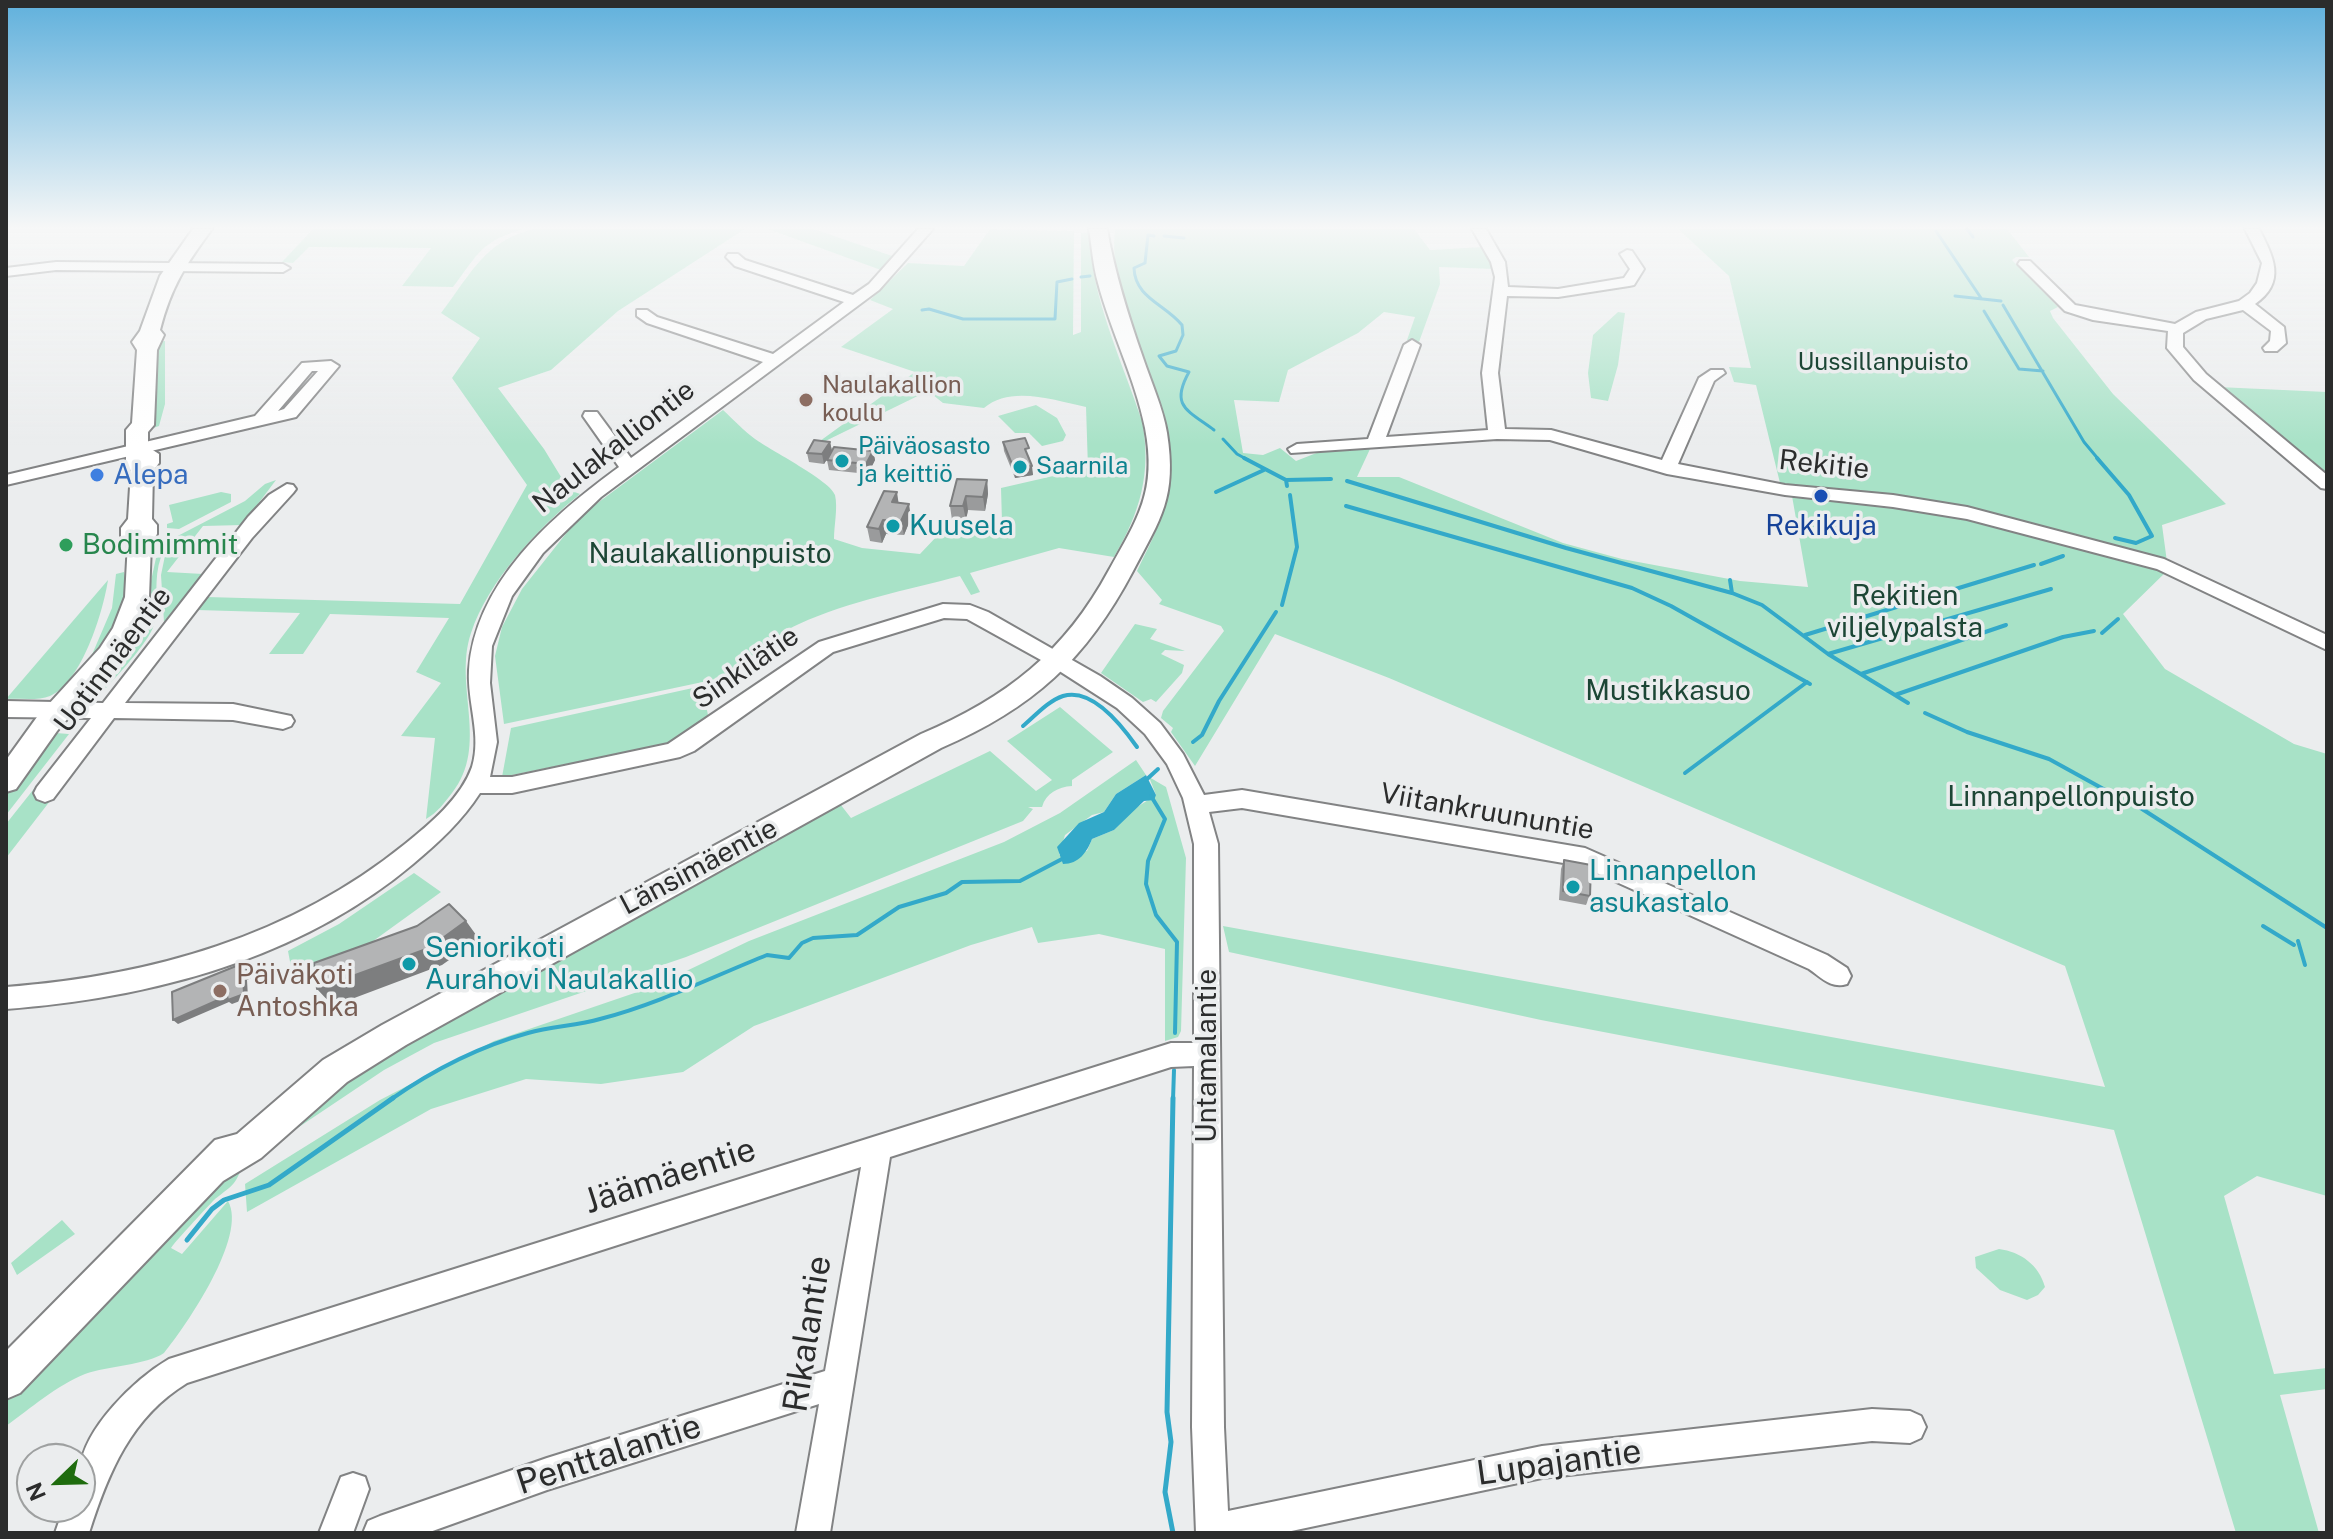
<!DOCTYPE html>
<html>
<head>
<meta charset="utf-8">
<style>
  body { margin:0 }
  #map { position:relative; width:2333px; height:1539px; overflow:hidden; background:#ebedee; font-family:"Public Sans",sans-serif }
  canvas { display:block }
  .frame { position:absolute; inset:0; border:8px solid #2b2c2c; pointer-events:none }
  .north { position:absolute; left:16px; top:1443px; width:80px; height:80px; box-sizing:border-box; background:#ebedee; border:2px solid #9ea0a0; border-radius:50%; rotate:247deg; font-size:22px; font-weight:700; line-height:32px; text-align:center; color:#2b2c2c }
  .north::after { content:''; display:block; margin:auto; width:28px; height:36px; background:#1f6c0e; clip-path:polygon(50% 0,100% 100%,50% 72%,0 100%) }
</style>
</head>
<body>
<div id="map">
<canvas width="2333" height="1539"></canvas>
<div class="frame"></div>
<div class="north">N</div>
</div>
<script>
const c = document.querySelector('canvas').getContext('2d');
c.lineJoin = 'round';
function paint(path, color) { c.fillStyle = color; c.fill(path, 'evenodd'); }
function strokePath(path, color, width, dash) { c.strokeStyle = color; c.lineWidth = width; c.lineCap = dash ? 'butt' : 'round'; c.setLineDash(dash || []); c.stroke(path); }
function drawText(font, color, halo, rows, align = 'center') {
  c.font = font + ' "Public Sans",sans-serif'; c.lineWidth = 7; c.setLineDash([]); c.textBaseline = 'middle'; c.strokeStyle = halo; c.fillStyle = color; for (const [text, x, y, turn = 0] of rows) {
    c.save(); c.translate(x, y); c.rotate((+turn || 0) * Math.PI / 180); c.textAlign = isNaN(turn) ? turn : align; if (halo) c.strokeText(text, 0, 0); c.fillText(text, 0, 0); c.restore();
  }
}
paint(new Path2D(`
  M313,229H524C481,241 479,253 453,287L402,286L431,248L309,247L293,263L282,262Z
  M534,229H745L618,311L551,370L498,388L544,449L569,490L580,494C539,527 488,581 471,633C453,686 490,745 452,793C444,803 438,812 426,819L435,738L401,736L441,683L416,672L449,618L330,614L303,654H269L300,613L197,610L206,597L460,604L527,485L452,378L480,338L441,313C471,274 484,241 534,229Z
  M768,229H814L892,256L881,270Z
  M990,229L1074,231L1073,335L1081,332V233L1092,232C1084,281 1127,373 1142,421C1152,472 1140,513 1114,557L1059,548L970,573L980,592L971,595L960,576C907,590 849,601 799,624C770,637 747,665 717,679L504,724L495,656L502,627L522,589L580,516L723,410C734,420 744,431 755,439C770,450 831,481 835,495C838,508 834,526 834,539L862,548L920,554L938,535L1002,522L1001,488L1088,468L1086,407C1054,400 1010,385 984,408L943,403L928,391L809,449L915,372L841,347L893,309L870,300L908,263L964,266Z
  M1115,229H1414L1430,250L1483,247L1495,269L1439,267L1440,284L1419,342L1407,340L1415,317L1384,312L1358,333L1288,370L1279,402L1234,400L1243,453L1263,455L1280,448L1296,461L1319,452L1370,449L1357,477H1399L1563,543L1622,559L1740,581L1808,587L1792,496L1968,515L2170,568L2123,614L2165,669L2294,744L2327,754V1196L2257,1176L2224,1196L2274,1374L2327,1368V1389L2280,1395L2319,1533H2236L2114,1130L1541,1020L1229,952L1223,926L2105,1087L2065,966L1389,678L1275,634L1195,766L1171,732L1173,728L1161,718L1163,711L1224,631L1221,626L1159,604L1162,600L1137,571C1144,556 1152,541 1158,526C1184,458 1156,394 1133,331C1121,297 1111,265 1115,229Z
  M1678,229H2007L2029,257H2016L2012,260L2058,307L2050,311L2053,318L2113,394L2226,504L2162,525L2167,562C2079,535 1992,509 1901,496C1861,490 1820,491 1780,483L1756,385L1734,382L1729,367L1751,368L1729,276Z
  M1618,312L1625,313L1618,365L1608,401L1591,398L1588,373L1593,335Z
  M165,341V404L159,426L153,428L156,342Z
  M2218,387L2327,392V479Z
  M1036,405L1057,418L1066,435L1063,441L1042,446L1029,433H1015L998,416Z
  M276,480L242,525L203,526L167,572L203,574L164,622L161,575L168,541L245,501L265,484Z
  M221,492L231,494V502L179,529L167,528V524L173,522L169,505Z
  M161,557C153,579 159,601 154,624C151,641 106,689 92,702H88L87,695L136,631L146,604L156,558Z
  M124,572C133,610 110,636 88,664L112,608L116,574Z
  M108,580C103,612 82,682 50,696C38,701 20,698 6,699Z
  M1135,624L1157,629L1150,639L1185,651L1165,650L1161,654L1184,665L1182,673L1156,702L1151,699L1143,702L1101,673Z
  M702,686L709,720L666,744L502,777L511,728Z
  M1060,707L1113,752L1072,780V786C1058,787 1046,793 1042,807H1028L1033,809L1023,821L686,957L434,1043L384,1070L284,1137L347,1073L837,800L851,818L990,751L1036,791L1052,780L1007,741Z
  M87,722V730L35,800L50,801L6,858V824Z
  M56,733L69,734L6,815V796Z
  M1136,760L1146,775L1116,794L1104,812L1092,815L1065,835L1059,855L1087,851L1092,839L1114,830L1134,809L1156,795L1149,777L1166,787L1186,858L1181,1031L1178,1037L1165,1041V949L1099,934L1038,943L1032,927L971,945L754,1026L683,1072L601,1084L526,1079L431,1109L247,1212L245,1184L380,1100L494,1041L655,986L749,941L1004,842L1060,813Z
  M414,873L441,892L358,952L294,983L288,951L339,924Z
  M241,1168C236,1187 226,1189 213,1201C202,1213 179,1237 171,1248L182,1254L228,1201C248,1236 186,1326 164,1353C146,1365 108,1366 85,1374C57,1385 30,1409 6,1426V1388L198,1196Z
  M62,1220L75,1234L17,1275L11,1263Z
  M1999,1249C2021,1252 2039,1265 2045,1287L2038,1295L2027,1300L2000,1290L1976,1268L1975,1257Z`), '#a8e2c7');
paint(new Path2D(`
  M1146,775L1156,795L1154,800L1144,801L1114,830L1092,839C1087,852 1079,864 1063,864L1057,847L1079,823L1104,812L1116,794Z`), '#33a9c9');
strokePath(new Path2D(`
  M1967,229L1973,237
  M1936,231L1981,298
  M1154,236L1148,235L1145,263L1134,268C1135,298 1165,304 1182,325L1183,335L1176,351L1159,356L1167,366L1189,372C1170,406 1187,410 1214,430
  M1164,236L1184,238
  M1081,277L1090,276
  M1955,296L2001,301
  M2003,305L2084,442L2099,460
  M922,310L929,309L963,319H1055L1057,282L1072,279
  M1984,311L2019,369L2043,371
  M1223,439L1237,454L1248,460`), '#33a9c9', 3);
strokePath(new Path2D(`
  M1244,458L1286,480L1287,486
  M2097,458L2129,495L2152,536L2136,543L2115,538
  M1286,480L1331,479
  M1347,481L1566,548L1732,593L1762,605L1828,654L1908,703
  M1216,492L1264,470
  M1346,506L1632,588L1671,606L1810,684
  M2041,564L2063,556
  M1730,580L1732,593
  M1282,605L1297,547L1290,495
  M2102,633L2118,619
  M1805,635L2034,565
  M1828,654L2051,589
  M1861,674L2006,625
  M1895,695L2063,637L2094,631
  M1925,713L1967,732L2049,759L2118,797
  M1023,726C1035,716 1048,701 1063,696C1092,687 1123,727 1137,747
  M1193,742L1202,735L1219,701L1276,612
  M1685,773L1807,682
  M1146,780L1158,769
  M1151,796L1165,819L1148,861L1146,884L1156,915L1177,942L1175,1033
  M2139,807L2327,928
  M2263,926L2294,945
  M2298,941L2305,965
  M390,1100C433,1070 477,1047 528,1033C552,1026 577,1026 600,1019C658,1004 712,977 767,955L789,958L802,943L813,938L857,935L899,907L946,893L962,882L1020,881L1062,859
  M1173,1100L1174,1070`), '#33a9c9', 4);
strokePath(new Path2D(`
  M187,1240L212,1209L224,1200L269,1185L393,1098
  M1173,1533L1165,1492L1171,1442L1167,1412L1173,1098`), '#33a9c9', 5);
const minor = new Path2D(`
  M918,229H933L879,290L601,497L543,553L512,596L492,646L490,683L497,742L490,777H512L668,744L819,642L943,604L970,605L988,612L1100,676L1132,698L1160,723L1183,754L1204,795L1242,790L1585,848L1827,955L1847,968L1851,976L1847,984C1831,989 1822,978 1809,969L1581,866L1242,808L1209,812L1218,844L1224,1427L1228,1511L1542,1446L1872,1409L1910,1411L1921,1416L1926,1427L1921,1438L1910,1443L1872,1441L1542,1478L1282,1533H1196L1192,1427L1194,1066L1171,1067L890,1157L830,1533H796L819,1404L547,1490L427,1533H363L368,1521L380,1516L547,1458L825,1371L861,1167L187,1383C131,1417 108,1473 89,1533H55L64,1507H80C80,1495 79,1481 80,1469C84,1428 135,1379 169,1359L1171,1043H1194V844L1183,798L1167,764L1145,734L1117,708L1050,665L967,619L944,618L833,652L694,751L680,757L512,793H480C462,821 438,843 413,864C300,959 151,998 6,1009V987C151,976 290,937 405,844C430,824 461,798 472,767C482,735 467,703 469,670C475,582 553,515 619,467L583,416L585,412H597L631,458L763,362L647,323L637,316V310H647L657,317L773,354L844,302L735,266L726,257L728,254H738L745,260L853,295L869,284Z
  M1472,229H1486L1505,262L1508,287L1558,289L1624,278L1630,269L1620,254L1627,250L1632,251L1644,269L1634,285L1629,286L1558,297L1507,296L1498,373L1505,429L1551,430L1662,460L1699,378L1711,370H1723L1725,373L1714,381L1678,464L1785,485L1893,495L1967,507L2164,559L2327,635V650L2157,569L1967,519L1893,507L1785,495L1667,474L1550,440L1497,439L1291,453L1288,449L1297,444L1368,439L1404,345L1412,340L1420,345L1386,437L1488,430L1482,373L1495,277L1491,262Z
  M2245,229H2259C2273,256 2287,282 2255,304L2284,327L2286,343L2277,351H2265L2263,348L2270,341L2271,331L2243,310L2206,319L2183,333V347L2206,374L2327,475V489L2321,488L2194,380L2167,348L2168,331L2093,320L2065,311L2018,264L2020,261H2030L2075,305L2175,324L2196,312L2239,301L2250,293L2257,283L2262,263Z
  M56,262L283,264L290,268L283,272L56,270L6,276V268Z
  M331,361L339,366L296,417L6,485V475L255,416L302,363ZM312,371H318L284,409L278,411Z
  M287,484L293,485L296,489L293,493L252,538L125,703L233,704L291,716L294,721L291,726L283,729L233,720L114,718L53,799L45,802L37,799L34,793L37,787L91,718L6,717V701L103,703L248,517L269,495Z
  M353,1473L365,1477L369,1489L353,1533H319L341,1477Z`);
const major = new Path2D(`
  M193,229H212C186,264 171,287 160,330L164,335L157,350L154,425L148,432V447L159,454V463L153,471L152,519L157,525V534L151,544L149,597L138,629L118,660L57,731L16,789L6,792V760L37,717L100,648L113,628L125,597L128,542L121,536V528L128,519L131,471L126,464V430L132,423L137,350L132,342L140,331L160,276Z
  M1089,229H1107C1115,274 1128,315 1143,358C1151,382 1163,408 1167,433C1177,497 1161,518 1133,571C1086,660 1033,708 941,748L406,1045L347,1082L261,1158L223,1181L20,1393L6,1399V1351L215,1140L237,1134L323,1060L382,1025L921,734C1006,698 1065,652 1109,570C1138,518 1157,491 1145,428C1135,378 1111,332 1098,283C1093,266 1092,247 1089,229Z`);
strokePath(minor, '#828384', 4);
strokePath(major, '#828384', 4);
paint(minor, '#fff');
paint(major, '#fff');
paint(new Path2D(`
  M830,442L832,451H873L875,460L868,474L829,470L827,460L831,453L824,464L809,462L807,453Z
  M1003,442L1030,458H1029L1033,475L1015,478L1004,451Z
  M987,480L988,494L985,511L968,510L966,520H952L950,506Z
  M899,503L911,518L904,535L886,534L882,543L870,541L867,527Z
  M1564,860L1590,896L1586,905L1559,900L1561,869Z`), '#9a9b9c');
paint(new Path2D(`
  M830,442L832,451L824,464L822,454Z
  M873,451L875,460L868,474L866,464Z
  M1032,466L1033,475L1015,478L1014,469Z
  M987,480L988,494L985,511L983,497Z
  M897,492L899,506L892,502Z
  M966,496L968,510L966,520L963,506Z
  M909,504L911,518L904,535L901,521Z
  M883,520L886,534L882,543L879,529Z
  M466,921L479,939L442,965L333,1006L317,989Z
  M246,962L250,967L251,978L247,980L248,998L232,1004L229,1002L178,1024L173,1020L243,975Z`), '#7d7e7f');
const building = new Path2D(`
  M1025,438L1029,448L1025,449L1032,466L1014,469L1003,442Z
  M814,440L830,442L822,454L807,453Z
  M834,447L873,451L866,464L827,460Z
  M957,479L987,480L983,497L966,496L963,506H950Z
  M884,491L897,492L892,502L909,504L901,521L883,520L879,529L867,527Z
  M1564,860L1591,865L1590,896L1563,891Z
  M449,904L466,921L429,948L317,989L314,963L417,926Z
  M246,962L247,974L243,975L244,994L228,1000L227,996L173,1020L172,992Z`);
paint(building, '#b3b4b5');
strokePath(building, '#7d7e7f', 2);
const sky = c.createLinearGradient(0, 0, 0, 445);
sky.addColorStop(0, '#5fb0dc');
sky.addColorStop(0.51, '#f6f7f7');
sky.addColorStop(1, '#f6f7f700');
c.fillStyle = sky;
c.fillRect(0, 0, 2333, 445);
for (const [x, y, r, color] of [
  [806,400,8,"#8d6e63"],
  [842,461,8,"#0f9aa8"],
  [1020,467,8,"#0f9aa8"],
  [97,475,8,"#3f7fe0"],
  [1821,496,8,"#1a4fb4"],
  [893,526,8,"#0f9aa8"],
  [66,545,8,"#2e9e5b"],
  [1573,887,8,"#0f9aa8"],
  [409,964,8,"#0f9aa8"],
  [220,991,8,"#8d6e63"]
]) { const dot = new Path2D(); dot.arc(x, y, r, 0, 2 * Math.PI); c.fillStyle = color; c.fill(dot); strokePath(dot, '#ebedee', 3); }
drawText('24px', '#1c4635', '#ebedee', [
  ["Uussillanpuisto",1883,363]
]);
drawText('24px', '#785e54', '#ebedee', [
  ["Naulakallion",822,386],
  ["koulu",822,414]
], 'left');
drawText('24px', '#0d838f', '#ebedee', [
  ["Päiväosasto",858,447],
  ["ja keittiö",858,475],
  ["Saarnila",1036,467]
], 'left');
drawText('28px', '#2b2c2c', '#ebedee', [
  ["Naulakalliontie",614,447,-38],
  ["Rekitie",1824,465,6],
  ["Uotinmäentie",113,660,-53],
  ["Sinkilätie",746,668,-35],
  ["Viitankruununtie",1487,812,10],
  ["Länsimäentie",699,867,-28],
  ["Untamalantie",1207,1056,-90]
]);
drawText('28px', '#366cbe', '#ebedee', [
  ["Alepa",113,475]
], 'left');
drawText('28px', '#0d838f', '#ebedee', [
  ["Kuusela",909,526],
  ["Linnanpellon",1589,871],
  ["asukastalo",1589,903],
  ["Seniorikoti",425,948],
  ["Aurahovi Naulakallio",425,980]
], 'left');
drawText('28px', '#164399', '#ebedee', [
  ["Rekikuja",1821,526]
]);
drawText('28px', '#27864d', '#ebedee', [
  ["Bodimimmit",82,545]
], 'left');
drawText('28px', '#1c4635', '#ebedee', [
  ["Naulakallionpuisto",710,554],
  ["Rekitien",1905,596],
  ["viljelypalsta",1905,628],
  ["Mustikkasuo",1668,691],
  ["Linnanpellonpuisto",2071,797]
]);
drawText('28px', '#785e54', '#ebedee', [
  ["Päiväkoti",236,975],
  ["Antoshka",236,1007]
], 'left');
drawText('34px', '#2b2c2c', '#ebedee', [
  ["Jäämäentie",670,1176,-18],
  ["Rikalantie",808,1334,-81],
  ["Penttalantie",609,1455,-18],
  ["Lupajantie",1559,1463,-8]
]);
</script>
</body>
</html>
